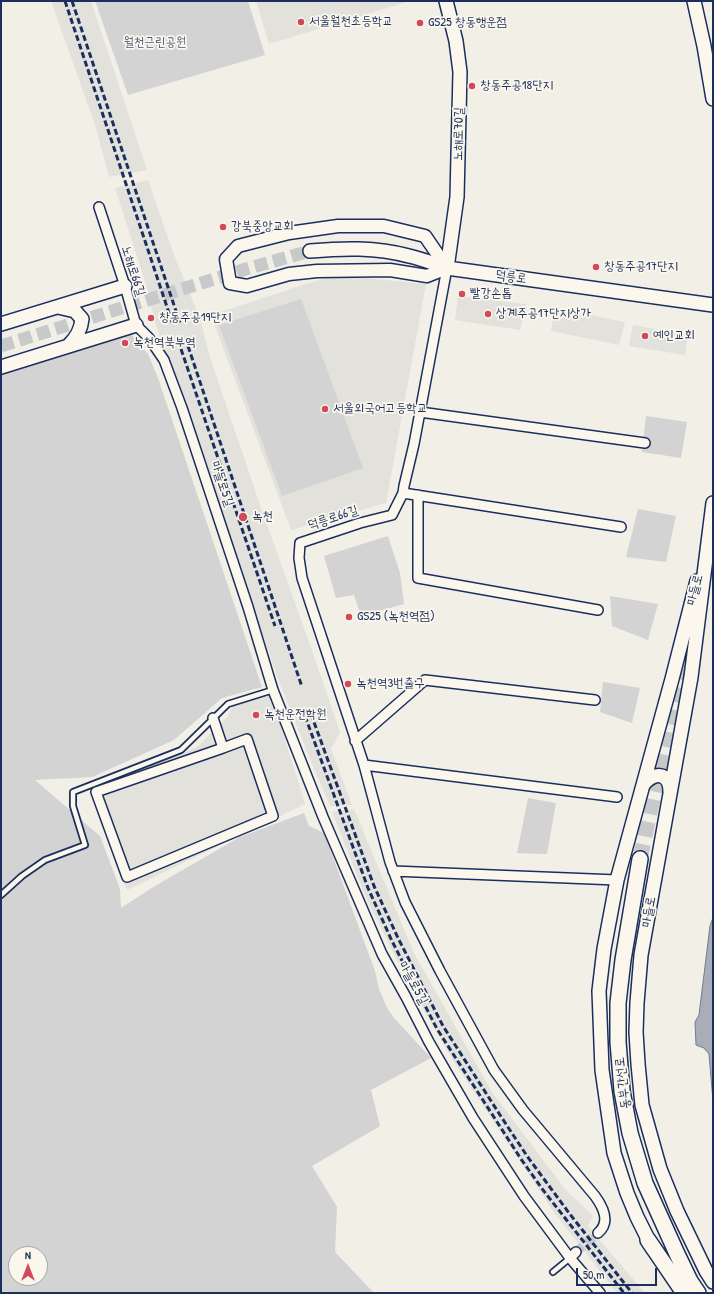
<!DOCTYPE html>
<html>
<head>
<meta charset="utf-8">
<style>
  body { margin:0 }
  #map { position:relative; width:714px; height:1294px; overflow:hidden; background:#f2efe6; font-family:"Patrick Hand",sans-serif }
  canvas { display:block }
  .frame { position:absolute; inset:0; border:2px solid #1b2f5e; pointer-events:none }
  .north { position:absolute; left:8px; top:1246px; width:40px; height:40px; box-sizing:border-box; background:#fbf7ec; border:1px solid #a1a7b3; border-radius:50%; rotate:0deg; font-size:11px; font-weight:700; line-height:16px; text-align:center; color:#1b2f5e }
  .north::after { content:''; display:block; margin:auto; width:14px; height:18px; background:#d1495b; clip-path:polygon(50% 0,100% 100%,50% 72%,0 100%) }
  .scale { position:absolute; left:576px; top:1268px; width:81px; height:18px; box-sizing:border-box; border:2px solid #1b2f5e; border-top:0; padding-left:5px; font-size:12px; line-height:14px; white-space:nowrap; color:#1b2f5e; -webkit-text-stroke:3px #fbf7ec; paint-order:stroke }
</style>
</head>
<body>
<div id="map">
<canvas width="714" height="1294"></canvas>
<div class="frame"></div>
<div class="north">N</div>
<div class="scale">50 m</div>
</div>
<script>
const c = document.querySelector('canvas').getContext('2d');
c.lineJoin = 'round';
function paint(path, color) { c.fillStyle = color; c.fill(path, 'evenodd'); }
function strokePath(path, color, width, dash) { c.strokeStyle = color; c.lineWidth = width; c.lineCap = dash ? 'butt' : 'round'; c.setLineDash(dash || []); c.stroke(path); }
function drawText(font, color, halo, rows, align = 'center') {
  c.font = font + ' "Patrick Hand","Poor Story",sans-serif'; c.lineWidth = 3.5; c.setLineDash([]); c.textBaseline = 'middle'; c.strokeStyle = halo; c.fillStyle = color; for (const [text, x, y, turn = 0] of rows) {
    c.save(); c.translate(x, y); c.rotate((+turn || 0) * Math.PI / 180); c.textAlign = isNaN(turn) ? turn : align; if (halo) c.strokeText(text, 0, 0); c.fillText(text, 0, 0); c.restore();
  }
}
paint(new Path2D(`
  M51,1H91L147,170L109,177L96,128Z
  M256,1H410L269,44Z
  M148,180L174,255L199,316L210,357L260,505L309,642L340,732L331,749L352,805L330,806L314,769L277,676L155,322L144,278L115,188Z
  M334,275L426,284L386,503L291,530L211,315Z
  M458,296L526,304L520,330L455,320Z
  M554,308L625,322L619,345L551,331Z
  M633,325L688,335L685,355L629,346Z
  M271,695L305,804L127,890L90,791L197,747L228,716L232,707Z
  M354,809L414,953L492,1092L565,1189L593,1216L588,1226L645,1293H617L553,1211L456,1065L409,985L364,893L332,812Z`), '#e2e1dc');
paint(new Path2D(`
  M95,1H248L265,55L128,95Z
  M301,299L363,468L282,496L219,325Z
  M130,333L148,354L158,378L262,687L222,698L174,740L92,777L35,780L100,836L120,889L121,908L155,886L240,837L304,813L309,826L324,833L375,971L379,989L387,1008L395,1019L431,1058L371,1090L380,1126L312,1166L337,1207L335,1252L374,1293H1V372ZM16,1254H40V1278H16Z
  M646,416L687,422L681,458L642,452Z
  M638,509L676,516L666,562L626,557Z
  M388,536L400,573L404,604L361,616L354,595L336,598L324,556Z
  M610,596L658,604L648,640L612,626Z
  M603,682L640,688L632,723L600,712Z
  M528,798L556,803L547,854L517,853Z`), '#d2d3d2');
const water = new Path2D(`
  M713,918V1101L709,1054L704,1048L696,1045L695,1022L699,1015L710,926Z`);
paint(water, '#a9adb7');
strokePath(water, '#707b93', 1);
strokePath(new Path2D(`
  M576,1252L598,1233`), '#c7c9cb', 9, [9, 4.5]);
strokePath(new Path2D(`
  M1,346L246,269L310,251`), '#c7c9cb', 13, [13, 6]);
strokePath(new Path2D(`
  M640,859L670,721L693,629`), '#c7c9cb', 15, [15, 8]);
const service = new Path2D(`
  M1,895L22,876L45,860L85,845L73,806V792L181,750L228,704L273,690
  M553,1272L570,1258`);
const minor = new Path2D(`
  M99,207L125,286L136,325L149,338L164,360L182,408L248,607L273,690L323,817L382,954L406,997L429,1042L473,1118L524,1196L570,1258L576,1252
  M447,268L414,444L404,486L403,493L392,515L360,523L300,543L299,558L302,578L364,765L390,862L405,902L440,971L494,1070L523,1110L595,1196C603,1207 611,1222 598,1233
  M420,412L645,443
  M403,493L621,527
  M418,495V578L598,610
  M213,718L223,748L247,739L273,816L127,877L96,792L223,748
  M355,741L425,680L595,700
  M364,765L617,797
  M393,871L617,880
  M570,1258L600,1293`);
const tertiary = new Path2D(`
  M338,226H384L425,236L447,268L427,276L390,270L317,271L289,274L247,286L230,283L226,259L238,246L289,233Z`);
const secondary = new Path2D(`
  M446,1L456,41L460,72L457,197L447,268
  M694,1L704,46L713,99
  M310,251C344,248 375,247 409,256C422,259 435,264 447,268L713,305
  M58,307L75,311L82,319C81,330 77,337 69,345
  M1,324L125,286
  M1,367L136,325
  M713,503L691,677L641,955L637,1003L636,1032L638,1064L642,1105L660,1169L677,1211L706,1271L713,1282
  M643,785C654,771 670,772 670,792
  M653,1249L637,1217L627,1193L614,1153L602,1070L599,991L604,949L617,880L672,679L697,581`);
const trunk = new Path2D(`
  M640,859L623,960L618,1003V1042L622,1091L630,1133L645,1183L677,1254L690,1281L698,1293
  M648,1240L684,1293`);
strokePath(service, '#1b2f5e', 8);
strokePath(minor, '#1b2f5e', 12);
strokePath(tertiary, '#1b2f5e', 15);
strokePath(secondary, '#1b2f5e', 16);
strokePath(trunk, '#1b2f5e', 18);
strokePath(service, '#fbf7ec', 4.5);
strokePath(minor, '#fbf7ec', 9);
strokePath(tertiary, '#fbf7ec', 12);
strokePath(secondary, '#fbf7ec', 13);
strokePath(trunk, '#fbf7ec', 15);
strokePath(new Path2D(`
  M65,1L173,325
  M72,1L180,323
  M188,346L302,687
  M181,349L275,626
  M311,714L374,886L398,938L443,1026L500,1115L527,1156L569,1213L632,1293
  M305,716L368,888L392,941L437,1029L521,1159L543,1190L624,1293`), '#1b2f5e', 3, [6, 3]);
for (const [x, y, r, color] of [
  [301,22,4,"#d1495b"],
  [420,23,4,"#d1495b"],
  [472,86,4,"#d1495b"],
  [223,227,4,"#d1495b"],
  [596,267,4,"#d1495b"],
  [462,294,4,"#d1495b"],
  [488,314,4,"#d1495b"],
  [151,318,4,"#d1495b"],
  [645,336,4,"#d1495b"],
  [125,343,4,"#d1495b"],
  [325,409,4,"#d1495b"],
  [243,517,5,"#d1495b"],
  [349,617,4,"#d1495b"],
  [348,684,4,"#d1495b"],
  [256,715,4,"#d1495b"]
]) { const dot = new Path2D(); dot.arc(x, y, r, 0, 2 * Math.PI); c.fillStyle = color; c.fill(dot); strokePath(dot, '#fbf7ec', 1.5); }
drawText('13px', '#1b2f5e', '#fbf7ec', [
  ["서울월천초등학교",309,22],
  ["GS25 창동행운점",428,23],
  ["창동주공18단지",480,86],
  ["강북중앙교회",231,227],
  ["창동주공17단지",604,267],
  ["빨강손톱",470,294],
  ["상계주공17단지상가",496,314],
  ["창동주공19단지",159,318],
  ["예인교회",653,336],
  ["녹천역북부역",133,343],
  ["서울외국어고등학교",333,409],
  ["녹천",252,517],
  ["GS25 (녹천역점)",357,617],
  ["녹천역3번출구",356,684],
  ["녹천운전학원",264,715]
], 'left');
drawText('13px', '#49587b', '#fbf7ec', [
  ["월천근린공원",155,43]
]);
drawText('13px', '#1b2f5e', '#fbf7ec', [
  ["노해로70길",459,134,-89],
  ["노해로66길",133,271,72],
  ["덕릉로",511,277,8],
  ["마들로5길",222,484,71],
  ["덕릉로66길",333,518,-18],
  ["마들로",695,590,-76],
  ["마들로",649,912,-80],
  ["마들로5길",413,983,61],
  ["동부간선로",623,1083,-97]
]);
</script>
</body>
</html>
